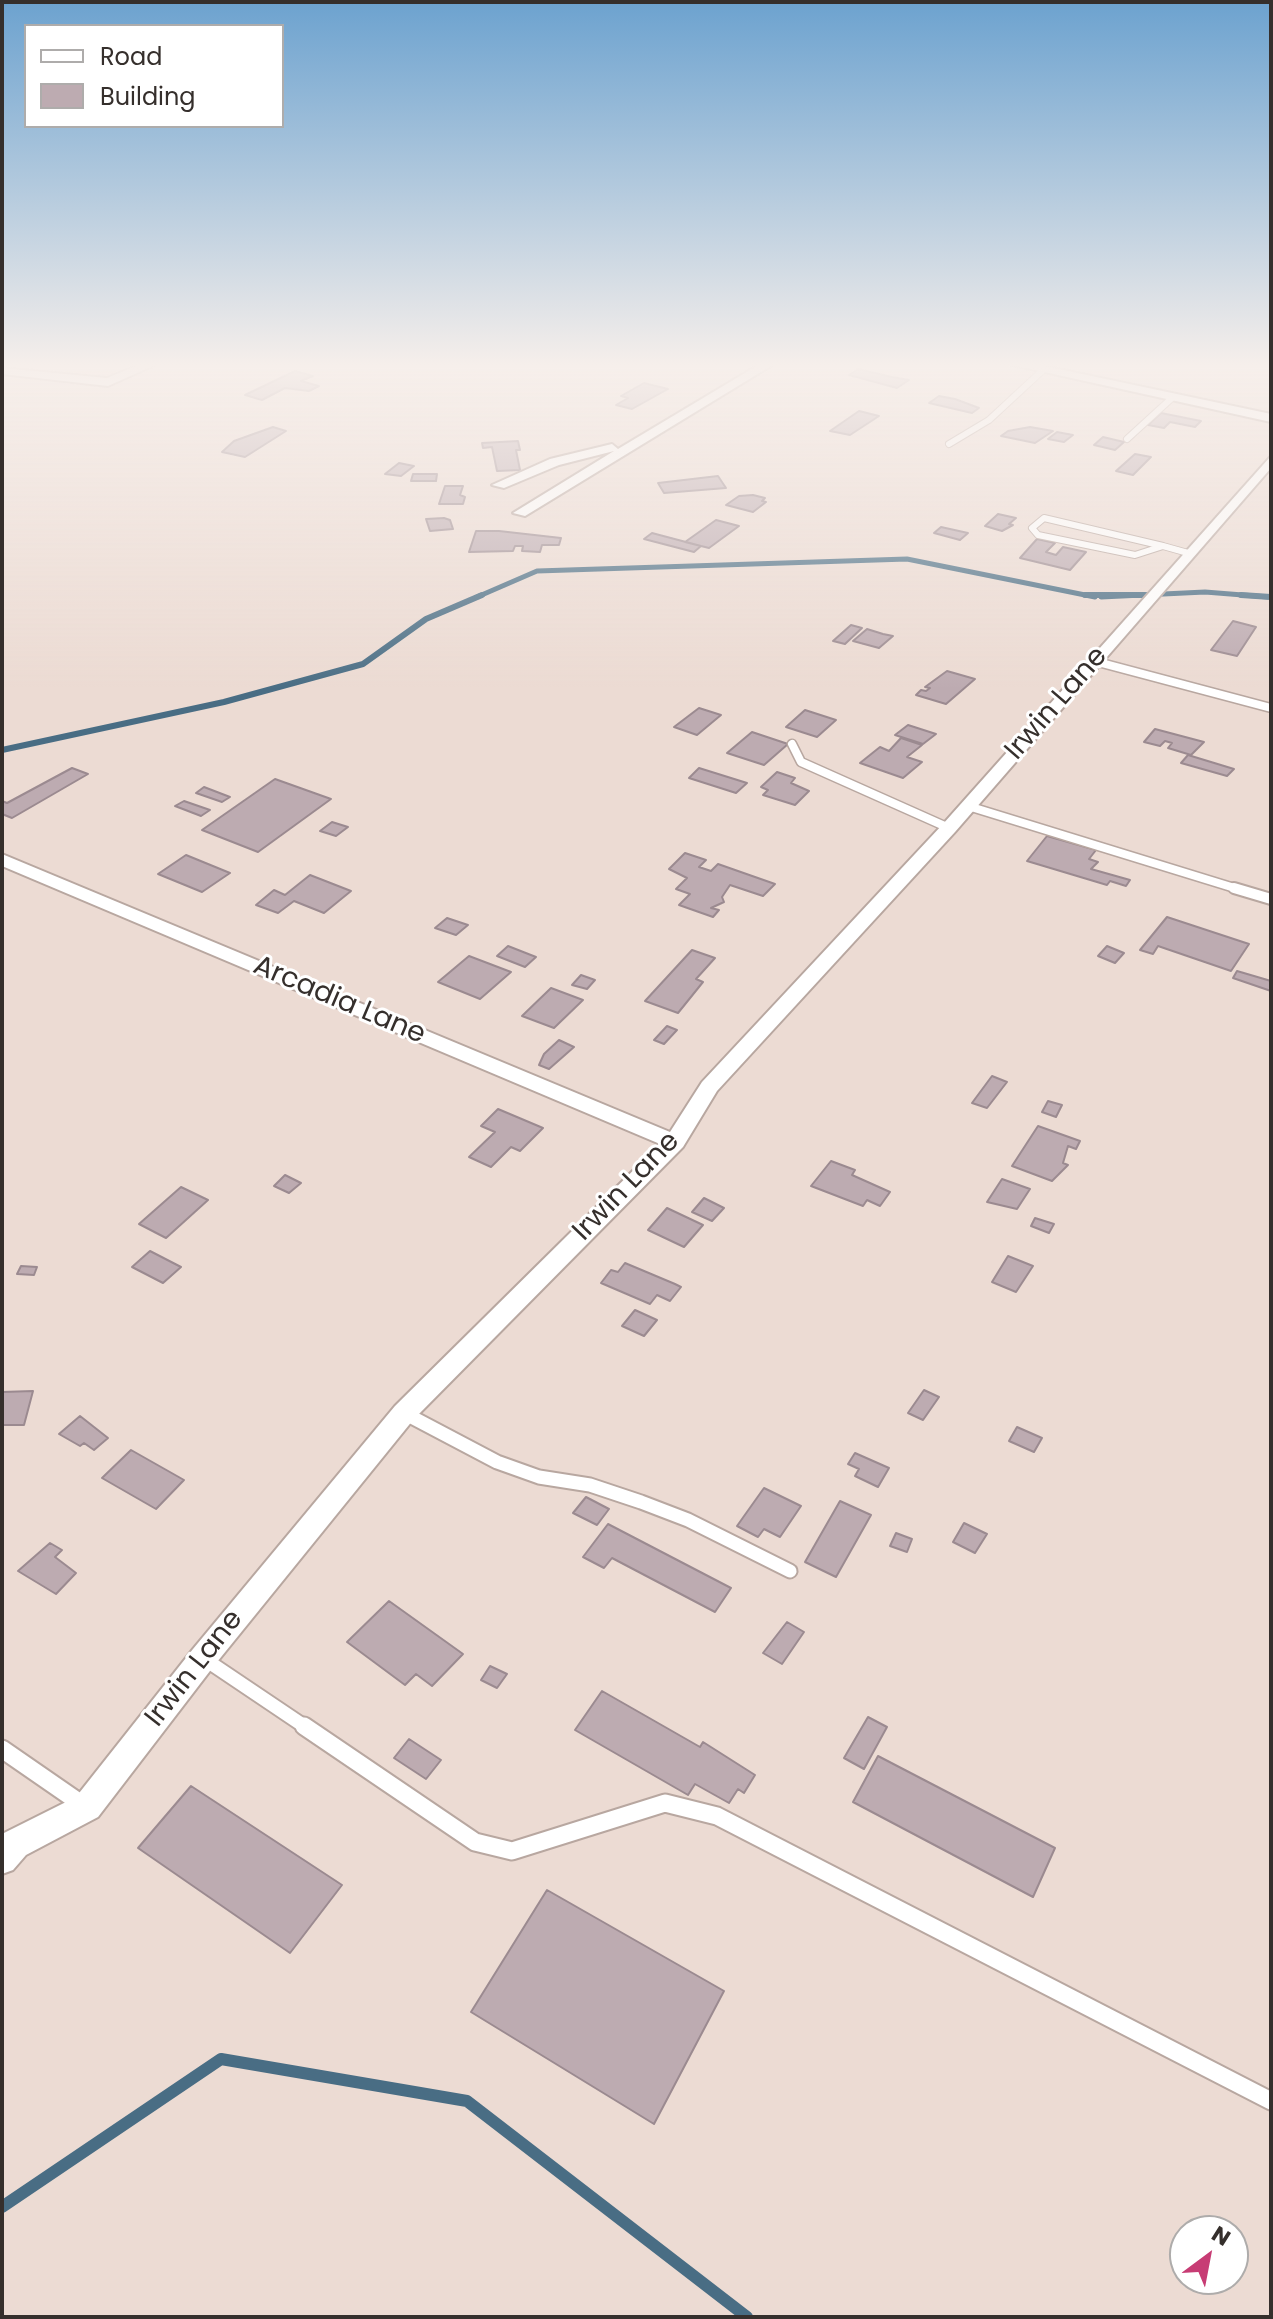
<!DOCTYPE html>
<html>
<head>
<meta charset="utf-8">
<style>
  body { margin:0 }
  #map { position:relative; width:1273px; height:2319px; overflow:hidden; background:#ecdbd3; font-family:Poppins,sans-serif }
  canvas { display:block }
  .frame { position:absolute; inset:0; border:4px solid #352f2c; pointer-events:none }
  .legend { position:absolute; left:24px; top:24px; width:260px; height:104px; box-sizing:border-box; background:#fff; border:2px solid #aeacab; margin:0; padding:10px 14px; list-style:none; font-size:24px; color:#352f2c }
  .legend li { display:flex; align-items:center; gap:16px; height:40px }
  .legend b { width:40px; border:2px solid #aeacab }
  .north { position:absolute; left:1169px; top:2215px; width:80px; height:80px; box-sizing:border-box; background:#fff; border:2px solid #aeacab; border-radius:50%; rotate:32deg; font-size:22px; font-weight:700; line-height:32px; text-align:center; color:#352f2c }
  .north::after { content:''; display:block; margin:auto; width:28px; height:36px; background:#c73c74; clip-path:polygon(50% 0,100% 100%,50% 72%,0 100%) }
</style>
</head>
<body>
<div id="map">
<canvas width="1273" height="2319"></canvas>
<div class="frame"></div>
<ul class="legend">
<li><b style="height:10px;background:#fff"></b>Road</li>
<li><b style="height:22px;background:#bdabb1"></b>Building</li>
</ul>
<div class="north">N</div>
</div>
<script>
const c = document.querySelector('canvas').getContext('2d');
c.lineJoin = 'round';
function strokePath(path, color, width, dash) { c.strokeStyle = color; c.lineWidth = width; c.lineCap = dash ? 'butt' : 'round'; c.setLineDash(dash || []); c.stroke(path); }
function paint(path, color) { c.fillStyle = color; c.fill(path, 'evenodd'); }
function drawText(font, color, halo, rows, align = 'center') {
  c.font = font + ' Poppins,sans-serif'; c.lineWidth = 6; c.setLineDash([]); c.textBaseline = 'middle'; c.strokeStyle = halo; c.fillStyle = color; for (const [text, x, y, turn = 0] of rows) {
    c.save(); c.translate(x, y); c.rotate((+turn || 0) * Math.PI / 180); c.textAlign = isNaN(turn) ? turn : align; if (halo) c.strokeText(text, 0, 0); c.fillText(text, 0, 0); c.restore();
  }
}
strokePath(new Path2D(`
  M477,597L537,571L907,559L1095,597
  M1101,597L1205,592L1268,597`), '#496d84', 5);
strokePath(new Path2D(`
  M1085,595H1145
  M1241,595L1271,597
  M2,750L224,702L363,664L426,619L482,595`), '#496d84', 6);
strokePath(new Path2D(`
  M2,2207L221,2059L467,2101L747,2317`), '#496d84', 12);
const building = new Path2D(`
  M858,369L892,377L909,380L897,388L849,375Z
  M295,371L313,376L301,381L319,386L309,391L285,388L262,400L245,395Z
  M644,383L668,389L632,409L616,405L628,398L621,396Z
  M939,396L955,399L979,408L972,413L929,403Z
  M859,411L879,416L850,435L830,431Z
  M1161,413L1201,421L1195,427L1170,422L1164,428L1148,425Z
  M273,427L286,431L245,457L222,452L234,441Z
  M1030,427L1053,431L1035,443L1001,436L1008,431Z
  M1057,432L1073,435L1064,442L1048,439Z
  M1103,437L1124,442L1115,450L1094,445Z
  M518,441L520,450H516L520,470L497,471L492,447L483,448L482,443Z
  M1135,454L1151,457L1133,475L1116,471Z
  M399,463L414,466L401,476L385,474Z
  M413,474H437L436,481H411Z
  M718,476L726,488L664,493L658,483Z
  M445,486H463L460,495L465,497L463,504H439Z
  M753,495L765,498L762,501L766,502L753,512L726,505L739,496Z
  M998,514L1016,518L1009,524L1013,525L1002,531L985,526Z
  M444,518L450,520L453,529L430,531L426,519Z
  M716,520L739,526L709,548L685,542Z
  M941,527L968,533L960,540L934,533Z
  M476,531H499L561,538L559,545H542L540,552L522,551L523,546H515L513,551L469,552Z
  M652,533L701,546L694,552L644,539Z
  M1037,539L1055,543L1046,552L1056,555L1063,547L1086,552L1070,570L1020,558Z
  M1233,621L1256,627L1237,656L1211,650Z
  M851,625L862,628L845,644L833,641Z
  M867,629L883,634L893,636L879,648L853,641Z
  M947,671L975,679L946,704L916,695L921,690L926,691L930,688L925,687Z
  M699,708L721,715L697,735L674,727Z
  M805,710L836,720L817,737L786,727Z
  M908,725L936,734L923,744L895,735Z
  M1155,729L1204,742L1191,755L1168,748L1172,743L1165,741L1160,746L1144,742Z
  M752,732L788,744L764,765L727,753Z
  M901,738L922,745L907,757L922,762L903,778L860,763L880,747L889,751Z
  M1188,755L1234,769L1227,776L1181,763Z
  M72,768L88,774L12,818L2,814V801L7,803Z
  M699,768L747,783L736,793L689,778Z
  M777,772L795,778L791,783L809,791L795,805L763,795L768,790L761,787Z
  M275,779L331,799L258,852L202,830Z
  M204,787L230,797L222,802L196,793Z
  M184,801L210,810L201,816L175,806Z
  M332,822L348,827L336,836L320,831Z
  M1047,836L1096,850L1089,859L1098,862L1091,869L1130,880L1126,886L1110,881L1107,885L1027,861Z
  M685,853L706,860L699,867L711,871L718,864L775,884L763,896L730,885L722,897L724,902L711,908L719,910L713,917L679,905L690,894L676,889L687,878L669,869Z
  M186,855L230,873L202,892L158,874Z
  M310,875L351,891L324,913L294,901L278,913L256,905L274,890L285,895Z
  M1167,917L1249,944L1231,971L1158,946L1153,954L1140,950Z
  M447,918L468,925L456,935L435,928Z
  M508,946L536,957L525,967L497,956Z
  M1107,946L1124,953L1115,963L1098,956Z
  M692,950L715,958L696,979L703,982L678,1013L645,1001Z
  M469,956L511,972L480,999L438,982Z
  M1237,971L1271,981V991L1233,978Z
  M581,975L595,980L587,989L572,985Z
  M551,988L583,1000L554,1028L522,1016Z
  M667,1026L677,1030L664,1044L654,1040Z
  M559,1040L574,1047L549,1069L539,1065L544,1054Z
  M992,1076L1007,1082L987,1108L972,1103Z
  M1048,1101L1062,1105L1056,1117L1042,1112Z
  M498,1109L543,1128L520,1151L511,1147L491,1167L469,1157L495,1132L481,1126Z
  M1038,1126L1080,1141L1076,1149L1068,1146L1063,1163L1068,1165L1052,1181L1012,1166Z
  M831,1161L855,1170L852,1175L890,1192L880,1206L867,1200L863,1206L811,1186Z
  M285,1175L301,1183L289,1193L274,1186Z
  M1002,1179L1030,1189L1017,1209L987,1202Z
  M181,1187L208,1200L166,1238L139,1224Z
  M704,1198L724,1208L712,1221L692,1212Z
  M667,1208L703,1225L684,1247L648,1230Z
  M1035,1218L1054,1224L1049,1233L1031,1226Z
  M150,1251L181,1267L163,1283L132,1267Z
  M1008,1256L1033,1266L1016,1292L992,1282Z
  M625,1263L675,1284L681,1287L670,1301L657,1295L650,1304L601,1283L611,1270L618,1272Z
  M21,1266L37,1267L34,1275L17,1274Z
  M635,1310L657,1320L644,1336L622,1326Z
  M924,1390L939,1397L923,1420L908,1413Z
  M33,1391L24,1425H2V1392Z
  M80,1416L108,1438L94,1450L84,1443L80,1446L59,1434Z
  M1017,1427L1042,1438L1034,1452L1009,1441Z
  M131,1450L184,1480L156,1509L102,1478Z
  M855,1453L889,1468L878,1487L855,1476L859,1469L848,1464Z
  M764,1488L801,1506L780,1537L764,1529L758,1537L737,1526Z
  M586,1497L609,1509L597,1525L573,1513Z
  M840,1501L871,1515L836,1577L805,1562Z
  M964,1523L987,1534L975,1553L953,1542Z
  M608,1524L731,1588L715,1612L612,1558L604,1568L583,1557Z
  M896,1533L912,1539L907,1552L890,1546Z
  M50,1543L62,1550L55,1557L76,1573L56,1594L18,1571Z
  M389,1601L463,1654L432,1686L416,1674L405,1685L347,1642Z
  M787,1622L804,1632L782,1664L763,1653Z
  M490,1666L507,1674L497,1688L481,1680Z
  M602,1691L700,1747L703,1742L755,1775L744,1793L738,1789L729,1803L695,1784L688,1795L575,1730Z
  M868,1717L887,1727L864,1769L844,1758Z
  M409,1739L441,1760L426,1779L394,1758Z
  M878,1756L1055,1848L1033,1897L853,1802Z
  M191,1786L342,1885L290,1953L138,1848Z
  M547,1890L724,1991L654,2124L471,2012Z`);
paint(building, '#bdabb1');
strokePath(building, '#9b8a90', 2);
const serviceFar4 = new Path2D(`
  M1127,439L1173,397
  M949,444L989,420L1043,370
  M1044,518L1163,546L1135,555L1038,535L1032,528Z
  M1163,546L1188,553`);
const serviceFar3 = new Path2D(`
  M1094,661L1271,708
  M792,744L801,762L949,828
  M968,806L1241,890`);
const serviceFar2 = new Path2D(`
  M1234,888L1271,899`);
const serviceFar1 = new Path2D(`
  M404,1413L497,1462L539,1477L590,1485L641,1502L688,1520L790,1571
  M203,1658L307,1728`);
const service = new Path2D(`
  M304,1726L475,1842L512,1851L665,1803L717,1816L1271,2101
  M2,1749L83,1805`);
const minor = new Path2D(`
  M141,364H157L108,386L2,374V368L107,378Z
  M760,364H774L525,516L513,513L614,451L559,465L504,488L492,485L550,459L612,444L618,449Z
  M1271,456V468L955,832L717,1091L683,1147L413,1420L213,1667L98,1817L26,1855L13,1870L2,1874L4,1833L76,1797L193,1649L395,1406L660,1144L2,866V854L670,1132L702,1082L943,824Z`);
const tertiary = new Path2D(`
  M1008,364H1035L1271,414V422Z`);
strokePath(serviceFar4, '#b8a7a0', 8);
strokePath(serviceFar3, '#b8a7a0', 11);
strokePath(serviceFar2, '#b8a7a0', 14);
strokePath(serviceFar1, '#b8a7a0', 17);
strokePath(service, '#b8a7a0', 21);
strokePath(minor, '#b8a7a0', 4);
strokePath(tertiary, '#b8a7a0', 4);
strokePath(serviceFar4, '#fff', 6);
strokePath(serviceFar3, '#fff', 8);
strokePath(serviceFar2, '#fff', 10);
strokePath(serviceFar1, '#fff', 13);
strokePath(service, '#fff', 17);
paint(minor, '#fff');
paint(tertiary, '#fff');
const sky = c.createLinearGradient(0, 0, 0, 689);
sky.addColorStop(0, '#6ca2cf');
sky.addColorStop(0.53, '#f6efeb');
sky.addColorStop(1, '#f6efeb00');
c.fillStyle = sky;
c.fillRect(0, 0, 1273, 689);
drawText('28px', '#352f2c', '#fff', [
  ["Irwin Lane",1057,704,-49],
  ["Arcadia Lane",339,1001,23],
  ["Irwin Lane",627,1187,-46],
  ["Irwin Lane",195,1669,-52]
]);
</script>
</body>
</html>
